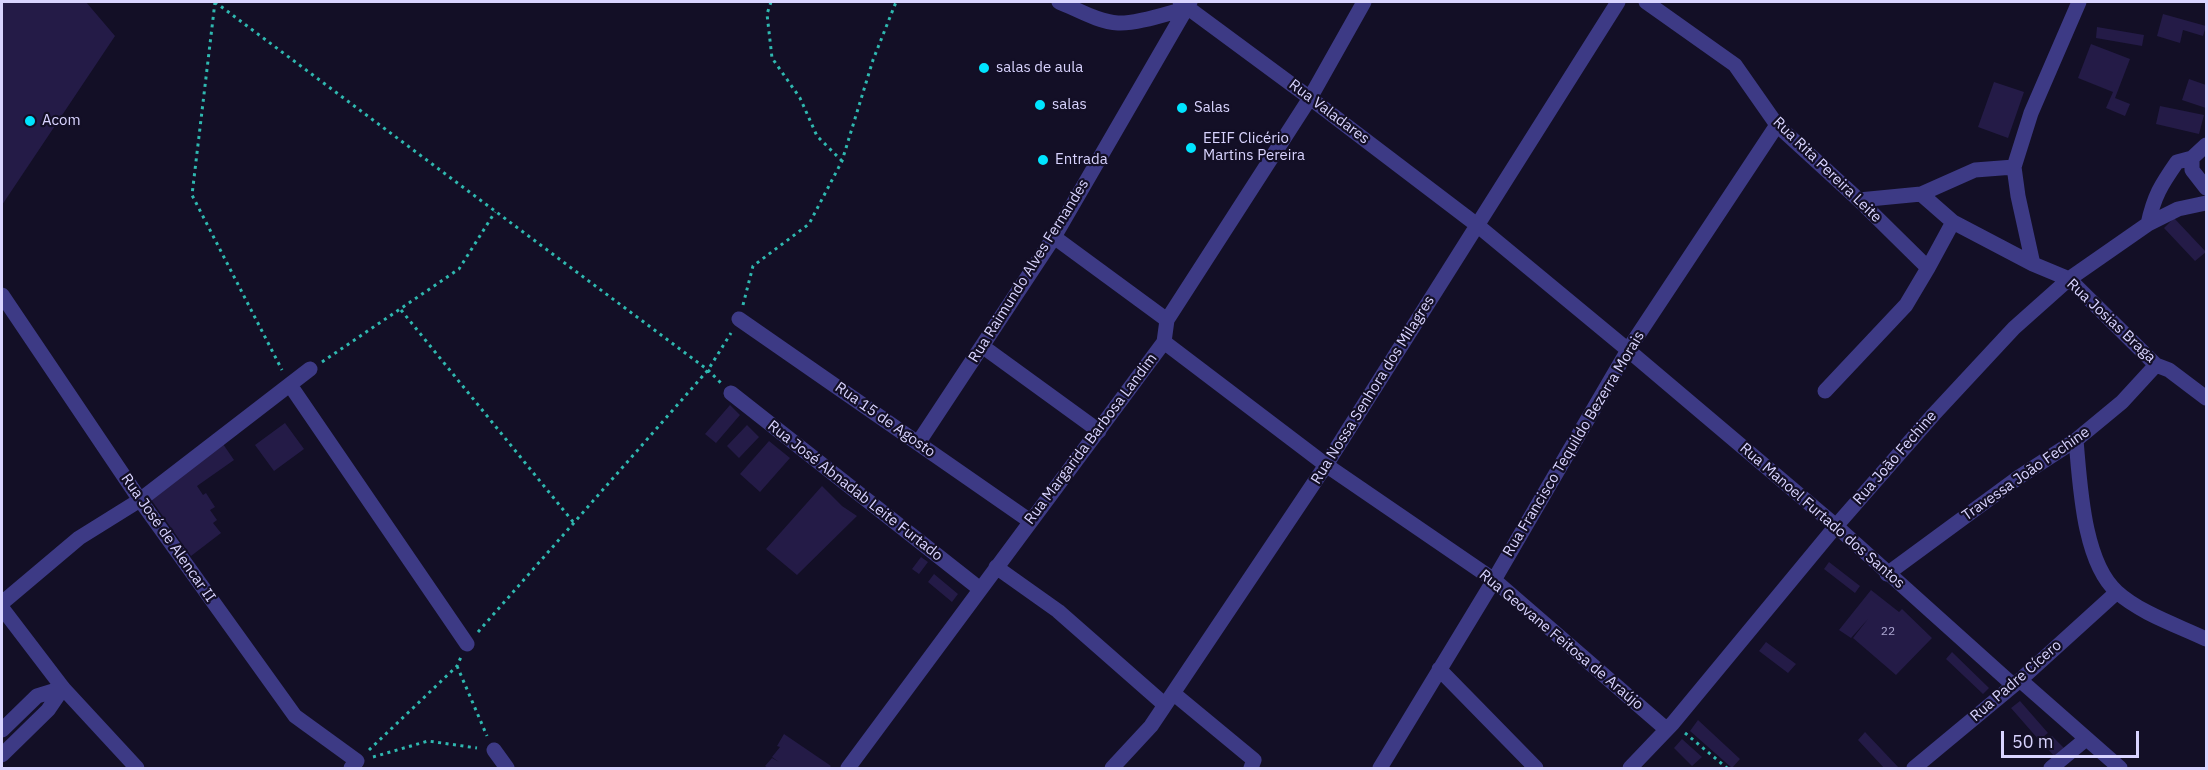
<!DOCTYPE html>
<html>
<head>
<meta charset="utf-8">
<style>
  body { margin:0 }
  #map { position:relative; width:2208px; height:770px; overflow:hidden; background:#130f26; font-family:"IBM Plex Sans",sans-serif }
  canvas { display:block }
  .frame { position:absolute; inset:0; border:3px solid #d9d4ff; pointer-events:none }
  .scale { position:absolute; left:2001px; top:731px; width:138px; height:27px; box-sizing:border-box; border:3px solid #d9d4ff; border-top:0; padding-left:8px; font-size:18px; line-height:21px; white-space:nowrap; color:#d9d4ff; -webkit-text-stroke:4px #130f26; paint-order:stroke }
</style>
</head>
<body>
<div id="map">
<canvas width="2208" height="770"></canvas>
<div class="frame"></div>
<div class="scale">50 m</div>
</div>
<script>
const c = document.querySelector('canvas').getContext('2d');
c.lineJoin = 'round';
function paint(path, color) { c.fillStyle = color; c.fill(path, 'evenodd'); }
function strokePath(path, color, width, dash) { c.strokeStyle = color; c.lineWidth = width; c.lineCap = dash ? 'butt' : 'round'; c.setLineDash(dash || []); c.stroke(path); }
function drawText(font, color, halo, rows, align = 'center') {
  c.font = font + ' "IBM Plex Sans",sans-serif'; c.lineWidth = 4.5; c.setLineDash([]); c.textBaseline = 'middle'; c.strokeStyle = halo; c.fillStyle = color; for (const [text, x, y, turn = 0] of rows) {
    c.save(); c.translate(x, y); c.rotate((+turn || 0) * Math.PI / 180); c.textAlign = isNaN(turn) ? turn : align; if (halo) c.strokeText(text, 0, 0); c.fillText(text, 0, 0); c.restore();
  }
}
paint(new Path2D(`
  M2,2H86L115,36L2,205Z
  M2163,14L2206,26L2203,36L2183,30L2180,43L2157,36Z
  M2097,27L2144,35L2142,46L2096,38Z
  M2091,44L2130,59L2115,98L2130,104L2125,116L2106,108L2113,92L2078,78Z
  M2189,79L2206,85V108L2182,100Z
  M1994,82L2024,92L2008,138L1978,127Z
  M2160,106L2204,115L2199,134L2156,124Z
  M2174,218L2206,252L2195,261L2164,228Z
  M730,405L740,415L716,443L705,434Z
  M285,423L304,449L274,471L255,445Z
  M747,425L759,437L739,458L727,446Z
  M769,441L790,458L760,492L740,474Z
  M223,444L234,460L197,486L203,495L206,493L215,507L210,510L217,520L213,523L221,533L191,556L150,498Z
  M822,486L842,506L857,516L797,575L766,549Z
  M921,557L928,562L919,574L912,569Z
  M1829,562L1860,586L1855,593L1824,569Z
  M934,574L958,594L952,602L928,582Z
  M1871,590L1899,612L1902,609L1932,638L1896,675L1853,638L1868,619L1851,638L1839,630Z
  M1766,642L1796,664L1788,673L1759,651Z
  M1952,652L1989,688L1983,694L1946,659Z
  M2020,701L2048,733L2039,740L2011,708Z
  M1698,720L1740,759L1732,768L1690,731Z
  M1865,732L1899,768H1884L1858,740Z
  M784,734L831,766L829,768H768L765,766L772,758L779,762L772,757L780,747L777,746Z
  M2052,736L2066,750L2056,758L2043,744Z
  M1682,739L1702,757L1692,766L1674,748Z`), '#241b47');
strokePath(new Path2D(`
  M215,2L708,370L721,383
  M215,2L192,195L282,370
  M771,2L767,14L772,58L800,98L817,136L842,161
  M743,305L753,266L809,224L842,161L873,60L896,2
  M401,310L574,523
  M322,362L459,269L495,212
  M478,632L708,370L731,333
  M457,666L487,736
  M1685,733L1727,768
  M369,750L457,666L461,657
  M373,757L428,741L477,748`), '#2fb8b0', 3, [3, 4.5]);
strokePath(new Path2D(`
  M1059,2C1077,9 1098,22 1118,23C1138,24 1168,13 1188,8
  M1180,2L1310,98L1477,225L1628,350L1836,526L2013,685
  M1646,2L1735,65L1777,125L1859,200L1928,268
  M2192,158V170L2206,188
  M1921,194L1953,222L2033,264L2069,279L2156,365L2169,370L2206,398
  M1859,200L1921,194L1975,170L2014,167
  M2148,224C2154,196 2161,185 2177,162L2192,158L2206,145
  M1054,237L1167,320
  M2033,264L2018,196L2014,167L2031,113L2079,2
  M2,295L140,500L295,716L357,761L351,768
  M739,319L1030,521
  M1164,342L1326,465L1494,580L1666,729
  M982,346L1099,431
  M290,385L467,644
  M1825,391L1906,305L1928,268L1953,222
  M731,393L980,589
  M2076,440C2080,483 2083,562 2117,592C2140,613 2179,626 2206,639
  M918,443L1054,237L1190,2
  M996,567L1058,611L1165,705
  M1887,574L2019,477L2076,440L2122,402L2156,365
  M2,603L79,538L140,500L310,369
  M2,608L63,688L137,768
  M1439,669L1536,768
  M2020,680L2120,768
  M1173,693L1254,760L1251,768
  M2,730L37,696L63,688
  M494,750L507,768
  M2,755L48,710L63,688
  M848,768L1164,342L1167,320L1310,98L1364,2
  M1112,768L1151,726L1326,465L1618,2
  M1380,768L1494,580L1628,350L1777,125
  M1630,768L1673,723L1836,526L1934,414L2014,328L2069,279L2148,224L2178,209L2206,203
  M1914,768L2020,680L2117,592
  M2051,768L2086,739`), '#3d3a85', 15);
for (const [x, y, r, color] of [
  [984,68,6,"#00e5ff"],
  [1040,105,6,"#00e5ff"],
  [1182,108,6,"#00e5ff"],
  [30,121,6,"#00e5ff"],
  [1191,148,6,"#00e5ff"],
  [1043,160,6,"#00e5ff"]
]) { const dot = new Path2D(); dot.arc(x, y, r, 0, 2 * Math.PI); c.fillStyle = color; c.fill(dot); strokePath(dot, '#130f26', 2); }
drawText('12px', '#aca6d1', null, [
  ["22",1888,632]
]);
drawText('15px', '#d9d4ff', '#130f26', [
  ["salas de aula",996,68],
  ["salas",1052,105],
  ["Salas",1194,108],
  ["Acom",42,121],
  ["EEIF Clicério",1203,139],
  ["Martins Pereira",1203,156],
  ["Entrada",1055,160]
], 'left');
drawText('15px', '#d9d4ff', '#130f26', [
  ["Rua Valadares",1329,112,37],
  ["Rua Rita Pereira Leite",1827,170,44],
  ["Rua Raimundo Alves Fernandes",1029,271,-58],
  ["Rua Josias Braga",2111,321,43],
  ["Rua Nossa Senhora dos Milagres",1373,390,-58],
  ["Rua 15 de Agosto",885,420,35],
  ["Rua Margarida Barbosa Landim",1091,439,-53],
  ["Rua Francisco Tequildo Bezerra Morais",1574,444,-59],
  ["Rua João Fechine",1895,458,-49],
  ["Travessa João Fechine",2026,474,-35],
  ["Rua José Abnadab Leite Furtado",855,491,38],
  ["Rua Manoel Furtado dos Santos",1822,516,41],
  ["Rua José de Alencar II",168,538,55],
  ["Rua Geovane Feitosa de Araújo",1561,640,40],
  ["Rua Padre Cícero",2016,681,-41]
]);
</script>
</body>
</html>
